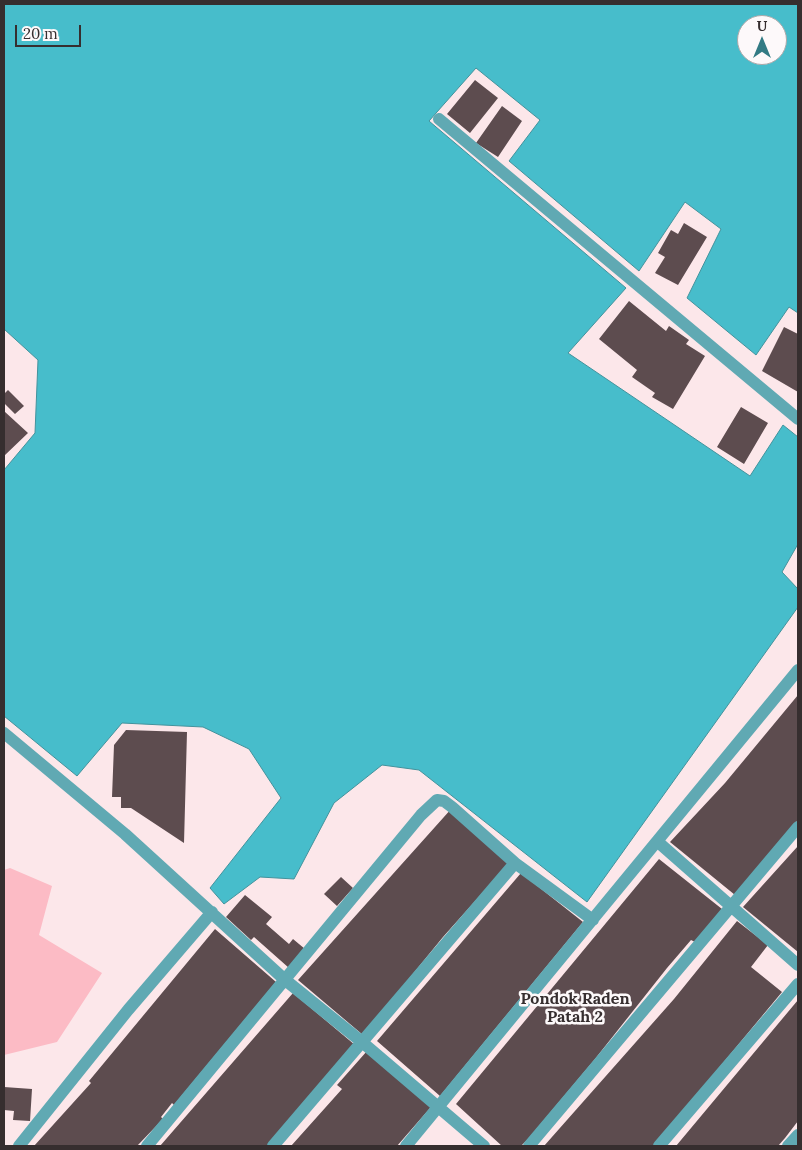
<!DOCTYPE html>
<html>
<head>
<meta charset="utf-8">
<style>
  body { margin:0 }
  #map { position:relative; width:802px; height:1150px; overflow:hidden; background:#fce7ea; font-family:Lora,serif }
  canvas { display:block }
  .frame { position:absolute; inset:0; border:5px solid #362e2f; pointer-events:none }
  .north { position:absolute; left:737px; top:15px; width:50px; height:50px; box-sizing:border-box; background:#fdf9fa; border:1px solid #ada8a9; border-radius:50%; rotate:0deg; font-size:14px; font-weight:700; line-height:20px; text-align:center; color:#362e2f }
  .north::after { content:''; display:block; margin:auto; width:18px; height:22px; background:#337b84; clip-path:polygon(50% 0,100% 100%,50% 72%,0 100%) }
  .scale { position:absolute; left:15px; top:25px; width:66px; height:22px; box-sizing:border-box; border:2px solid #362e2f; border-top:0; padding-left:6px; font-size:15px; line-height:18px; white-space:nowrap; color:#362e2f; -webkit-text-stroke:4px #fdf9fa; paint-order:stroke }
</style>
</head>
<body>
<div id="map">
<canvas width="802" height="1150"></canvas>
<div class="frame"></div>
<div class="north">U</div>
<div class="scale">20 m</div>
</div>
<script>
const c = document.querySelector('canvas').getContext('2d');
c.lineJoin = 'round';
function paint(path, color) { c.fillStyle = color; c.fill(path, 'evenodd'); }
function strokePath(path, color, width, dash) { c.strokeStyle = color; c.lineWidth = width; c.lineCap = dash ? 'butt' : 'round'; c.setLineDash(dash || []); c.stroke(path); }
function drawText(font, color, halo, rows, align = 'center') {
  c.font = font + ' Lora,serif'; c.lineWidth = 5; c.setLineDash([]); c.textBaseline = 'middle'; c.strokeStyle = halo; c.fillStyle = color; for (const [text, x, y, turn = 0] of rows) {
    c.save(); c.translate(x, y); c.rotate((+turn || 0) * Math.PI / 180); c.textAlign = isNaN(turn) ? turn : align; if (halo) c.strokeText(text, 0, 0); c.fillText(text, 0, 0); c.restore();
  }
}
paint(new Path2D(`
  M10,868L52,886L39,935L102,973L57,1042L4,1055V870Z`), '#fcbbc5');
const water = new Path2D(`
  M4,4H798V313L789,307L756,355L687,298L721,229L685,202L639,271L509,161L540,120L476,68L429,121L626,288L568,353L750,476L783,425L798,437V544L782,572L798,589V607L587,902L419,770L382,765L334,803L294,879L260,877L224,904L210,888L281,798L249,749L203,727L122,723L77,776L4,716V470L35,433L38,360L4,329ZM747,25H777V55H747Z`);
paint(water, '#47bdcb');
strokePath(water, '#42929c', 1);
paint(new Path2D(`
  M475,80L498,98L470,133L447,114Z
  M502,106L522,121L498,157L476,143Z
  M684,223L707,237L678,285L655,273L665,257L658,253L671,230L678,234Z
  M629,301L666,331L669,326L689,340L686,344L705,356L673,409L652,397L655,393L632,377L637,370L599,339Z
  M784,327L798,334V392L762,371Z
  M8,390L24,406L15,414L4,403V394Z
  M741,407L768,423L744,464L717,447Z
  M4,411L28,433L4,456Z
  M798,695V820L735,895L670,842L725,783Z
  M126,730L187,732L184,843L131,808H121V797H112L114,745Z
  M452,808L510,862L443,937L363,1035L298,980Z
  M798,846V952L743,907Z
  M659,859L722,909L695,942L691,940L667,968L595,1059L529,1138L521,1146H502L456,1104Z
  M521,873L583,922L440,1096L377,1041Z
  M341,877L353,888L337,906L324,894Z
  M245,895L272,917L266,924L289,944L293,939L305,949L289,968L254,937L251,940L226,917Z
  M737,921L768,945L751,967L782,992L654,1146H544L674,999Z
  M215,929L276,982L174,1105L172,1103L161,1117L163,1119L137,1146H34L91,1083L89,1081Z
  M293,993L355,1045L267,1146H160Z
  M798,1000V1121L785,1138L778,1146H676Z
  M367,1051L431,1107L397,1146H291L342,1089L337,1085Z
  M4,1087L32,1089L30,1121L13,1120L14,1111L4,1110Z`), '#5d4c4f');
strokePath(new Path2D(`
  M439,119L798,419
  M4,733L125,834L284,979L362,1042L484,1146
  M658,842L798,965
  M19,1146L128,1010L212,912
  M147,1146L421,815L437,800L444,801L452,807L515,863L593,920
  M273,1146L515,863
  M406,1146L798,670
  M529,1146L798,827
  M659,1146L798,984
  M788,1146L798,1135`), '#60a9b3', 12);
drawText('bold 16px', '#362e2f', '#fdf9fa', [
  ["Pondok Raden",575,999],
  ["Patah 2",575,1017]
]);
</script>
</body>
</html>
